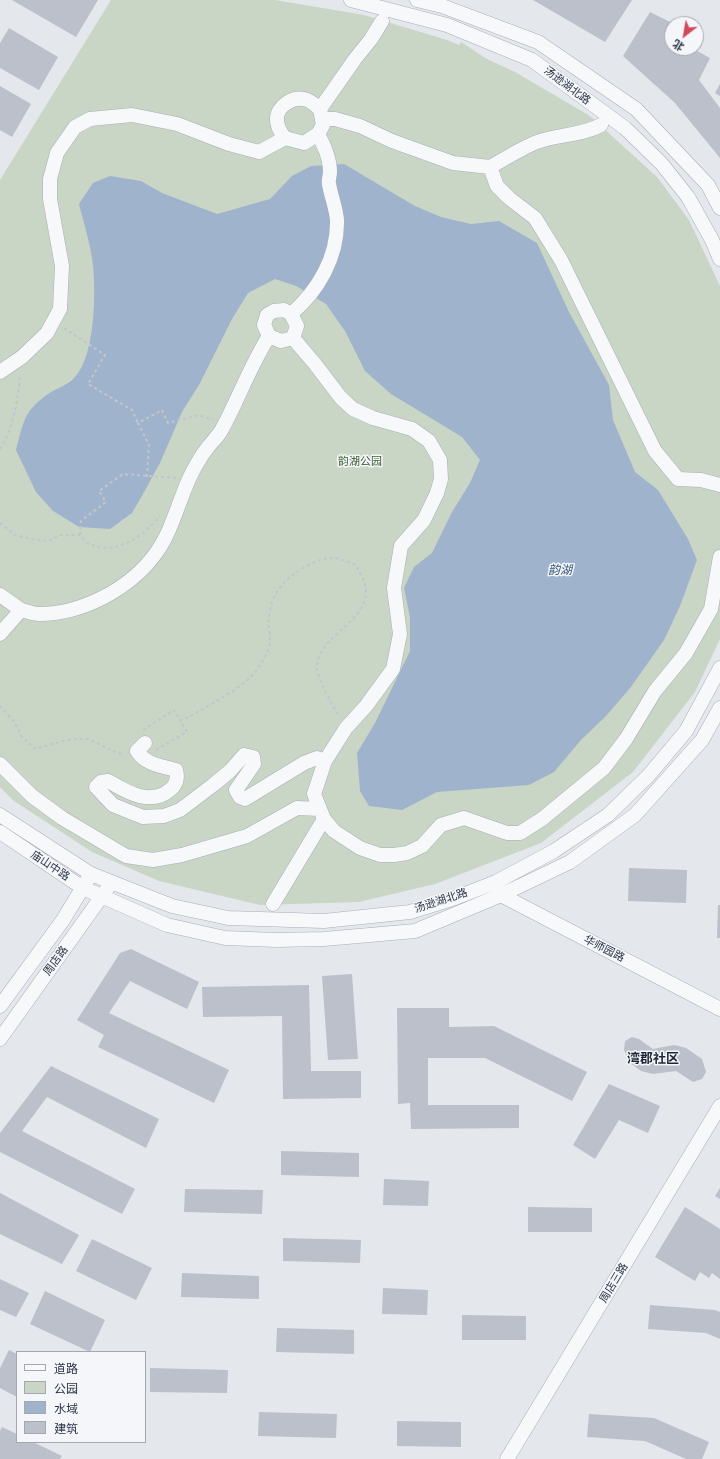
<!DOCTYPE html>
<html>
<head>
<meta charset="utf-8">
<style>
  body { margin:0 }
  #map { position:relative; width:720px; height:1459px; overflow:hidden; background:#e4e7ec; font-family:Arial,"Noto Sans SC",sans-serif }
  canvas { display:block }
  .legend { position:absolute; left:16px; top:1351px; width:130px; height:92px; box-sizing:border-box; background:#f4f6f9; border:1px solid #a4a8b1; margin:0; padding:5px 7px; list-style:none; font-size:12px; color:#2b3445 }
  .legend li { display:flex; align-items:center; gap:8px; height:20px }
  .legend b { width:20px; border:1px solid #a4a8b1 }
  .north { position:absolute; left:664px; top:16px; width:40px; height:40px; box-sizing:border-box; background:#f4f6f9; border:1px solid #a4a8b1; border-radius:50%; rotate:211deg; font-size:11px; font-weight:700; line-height:16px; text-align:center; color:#2b3445 }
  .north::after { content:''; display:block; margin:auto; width:14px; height:18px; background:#d1495b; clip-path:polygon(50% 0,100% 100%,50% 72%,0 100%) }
</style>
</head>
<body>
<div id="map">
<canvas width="720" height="1459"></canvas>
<ul class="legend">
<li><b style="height:5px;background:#f7f8fa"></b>道路</li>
<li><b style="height:11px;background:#c9d6c5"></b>公园</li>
<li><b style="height:11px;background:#9fb4cc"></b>水域</li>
<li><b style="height:11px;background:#bbc0ca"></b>建筑</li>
</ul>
<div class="north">北</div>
</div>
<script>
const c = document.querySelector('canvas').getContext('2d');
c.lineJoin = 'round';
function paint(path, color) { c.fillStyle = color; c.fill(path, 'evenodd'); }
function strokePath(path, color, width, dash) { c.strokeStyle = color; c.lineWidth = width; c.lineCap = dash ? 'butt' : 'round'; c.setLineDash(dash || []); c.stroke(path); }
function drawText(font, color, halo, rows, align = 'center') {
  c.font = font + ' Arial,"Noto Sans SC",sans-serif'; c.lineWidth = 3; c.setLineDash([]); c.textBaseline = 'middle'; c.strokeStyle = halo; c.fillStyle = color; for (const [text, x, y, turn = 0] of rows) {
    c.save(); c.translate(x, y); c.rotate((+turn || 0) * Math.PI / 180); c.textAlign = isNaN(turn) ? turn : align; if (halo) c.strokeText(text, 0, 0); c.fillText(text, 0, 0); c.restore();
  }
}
paint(new Path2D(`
  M111,0H275L364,15L447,40L459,45L461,42L487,59L515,72L590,116L657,177L689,220L720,286V639L695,692L633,772L541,843L435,884L359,902L260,905L159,881L92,852L14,801L0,787V180Z`), '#c9d6c5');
paint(new Path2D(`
  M344,164L415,206L441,217L471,224L499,221L537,243L569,312L609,385L613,420L635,472L658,490L688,539L697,560L680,606L664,640L631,687L606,716L581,740L554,772L529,785L437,792L402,810L369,806L360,791L357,753L375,723L410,651V617L404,588L414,567L432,553L452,512L470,483L480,460L462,437L391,394L365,371L345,331L326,304L296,286L275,279L248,293L232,319L199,385L182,412L160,463L143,494L132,513L110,529L79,527L53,511L36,492L16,450C24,420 24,410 51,392C58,388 69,384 74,378C93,359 95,307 94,281C94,255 85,228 79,204L93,183L110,176L141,181L162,193L217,214L270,199L292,176L311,166Z`), '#9fb4cc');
paint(new Path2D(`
  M12,0H98L76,37Z
  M533,0H632L605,42Z
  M650,12L672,23V48H692L710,58L699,80L720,108V158L675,103L623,56Z
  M9,28L58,57L39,90L0,68V43Z
  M720,84V96L715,93Z
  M0,86L31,104L12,137L0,130Z
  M629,868L687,870L686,903L628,901Z
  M718,905H720V938H717Z
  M131,949L199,982L187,1009L130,981L109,1013L229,1070L214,1103L98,1047L104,1035L77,1020L120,953Z
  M352,974L358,1059L328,1060L322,976Z
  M309,985L311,1071H361V1098L283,1099L282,1016L203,1017L202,987Z
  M397,1008H449V1027L494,1026L587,1072L572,1101L485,1058H428V1105H519V1128L411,1129L410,1103L398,1104Z
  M632,1037L639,1039L653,1049L674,1045L686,1048L702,1059L706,1072L702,1079L693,1082L676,1071L653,1074L641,1071L630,1063L624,1050L625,1041Z
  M51,1066L159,1119L146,1148L47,1097L22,1131L135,1189L122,1214L0,1152V1133Z
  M609,1084L660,1106L648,1133L619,1120L595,1159L573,1145Z
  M281,1151L359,1153V1177L281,1175Z
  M384,1179L429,1181L428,1206L383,1205Z
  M720,1188V1199L715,1196Z
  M185,1189L263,1190L262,1214L184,1212Z
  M0,1193L79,1235L62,1264L0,1234Z
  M528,1207L592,1208V1232H528Z
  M685,1207L720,1229V1279L712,1273L709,1278L700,1272L695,1281L655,1257Z
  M283,1238L361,1240L360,1263L283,1261Z
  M92,1239L152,1268L136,1300L76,1271Z
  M182,1273L259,1276V1299L181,1297Z
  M0,1279L29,1293L16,1317L0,1310Z
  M383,1288L428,1290L427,1315L382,1314Z
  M45,1291L105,1320L90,1352L30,1324Z
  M650,1305L715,1310L720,1312V1339L706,1333L648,1329Z
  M462,1315L526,1316V1340H462Z
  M277,1328L354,1330V1354L276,1352Z
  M9,1350L17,1354V1397L0,1388V1368Z
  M150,1368L228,1370L227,1393L150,1392Z
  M259,1412L337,1414L336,1438L258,1436Z
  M589,1414L654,1418L709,1442L702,1459H686L645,1441L587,1437Z
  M397,1421L461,1422V1447L397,1446Z
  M2,1427L17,1434V1442H33L62,1456L60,1459H0V1431Z`), '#bbc0ca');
const minor = new Path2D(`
  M351,0L447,25L532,60L625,128L661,163L688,197L712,240L720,259
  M417,0L442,6L538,42L636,109L708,185L720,208
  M322,119H335L360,126L392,141L453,163L490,167L497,186L509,198L535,218L561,260L655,451L678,479L701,480L720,485
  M285,138L304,143L318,134
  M490,167C505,159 521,148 537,142C558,134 581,136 601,125
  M284,310L291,314L297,326L293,338L281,341L269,336L264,325L267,315L274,311Z
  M291,314C318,291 338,257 337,220C336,208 331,196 329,184C328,180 330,176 330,172C330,158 324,146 318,134L323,125L320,109L355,59L371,39L382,21
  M0,372L22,357L47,333L60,309L62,266L50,199V179L57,153L75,127L90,119L132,115L177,124L229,144L259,152L285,138C281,133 277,127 277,120C276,106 294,95 307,100C311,101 316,106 320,109
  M0,595L21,610
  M0,634L21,610C26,611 33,614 39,614C82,614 130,589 156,553C172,531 178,503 189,479C194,468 201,456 208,447C212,442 217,437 221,431C238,400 250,366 269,336
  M145,743L137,751C145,764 161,766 176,770C178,778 177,784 171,789C151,807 127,792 108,781L101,782L96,787L113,805L143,817L164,816L180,810L213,785L230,771L244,755L253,757L254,764L236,790L240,797L245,799L304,763L317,758L325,761
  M0,764L32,796L62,818L126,856L153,860L182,855L247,836L297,808L320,809
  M0,815L91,874
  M324,819L334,831L360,848L380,855H394L407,853L422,846L441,825L464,818L507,833H520L542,819L604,768L626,739L655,691L686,653L711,609L720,557
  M0,832L83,888L167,925L225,938L276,940L324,939L415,931L501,895L570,862L635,815L702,740L720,708
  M498,889L501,895L720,1009
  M273,904L324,819L314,794L325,761L346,728L366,706L393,669L400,634L394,588L401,546L424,520L437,493L441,479L440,460L429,441L412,429L373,418L353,409L341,398L315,364L293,338
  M0,1006L63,920L91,874L172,906L228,918L324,921L410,912L455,898L496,882L554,851L608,815L649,775L686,731L720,668
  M0,1039L107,889
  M507,1459L720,1106`);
strokePath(minor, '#a9aeb7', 15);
strokePath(new Path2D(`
  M64,328L105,355L88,384L132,410L138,423
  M0,449C14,427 18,399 20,374
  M147,477L149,445L138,423L162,410L168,423L199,415L213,420
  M0,523L15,535L30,539L49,541L60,535H80C82,537 85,542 88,543C114,558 145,535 160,516
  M80,535L81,521L106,502L99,491L123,474L176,478
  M0,706L15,723L21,736L35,749C51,745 76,734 93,741C104,746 113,752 124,755
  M143,730L174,710L180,720L189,717C210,704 245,688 258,668C264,660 271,648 270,638C270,631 268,623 269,616C272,592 286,577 307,566C327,555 336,556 356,565C358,570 362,576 364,581C377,621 315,634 317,669C318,679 333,707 339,716
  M156,750L187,732L180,720`), '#c2c5cb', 2, [3, 3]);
strokePath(minor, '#f7f8fa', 14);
drawText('11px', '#2b3445', '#f4f6f9', [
  ["汤逊湖北路",567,86,37],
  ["庙山中路",50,866,34],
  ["汤逊湖北路",441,901,-18],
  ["华师园路",604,949,27],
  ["周店路",56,961,-54],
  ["周店三路",614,1283,-59]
]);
drawText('11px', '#3f6138', '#f4f6f9', [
  ["韵湖公园",360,462]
]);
drawText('italic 12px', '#34527a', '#f4f6f9', [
  ["韵湖",560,571]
]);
drawText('bold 13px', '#1d2536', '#f4f6f9', [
  ["湾郡社区",653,1059]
]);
</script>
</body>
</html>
